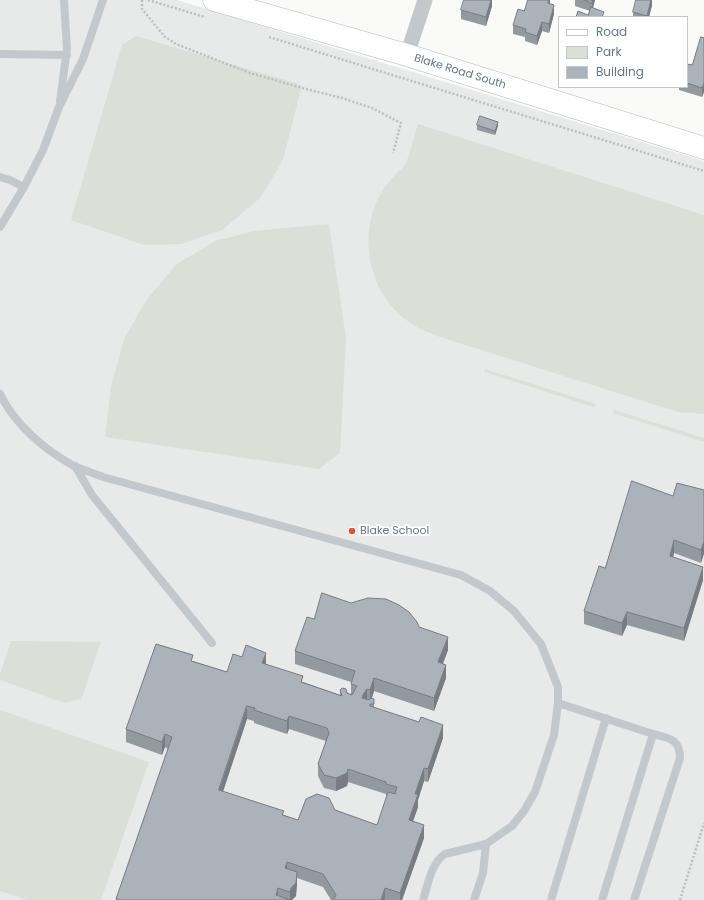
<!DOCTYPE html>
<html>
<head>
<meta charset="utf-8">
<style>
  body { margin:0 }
  #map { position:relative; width:704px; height:900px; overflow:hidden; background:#fafaf8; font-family:Poppins,sans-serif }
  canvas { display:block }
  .legend { position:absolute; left:558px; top:16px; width:130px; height:72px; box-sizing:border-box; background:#fff; border:1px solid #c1c8cd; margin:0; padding:5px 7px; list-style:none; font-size:12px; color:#657683 }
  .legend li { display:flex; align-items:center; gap:8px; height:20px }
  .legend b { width:20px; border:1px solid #c1c8cd }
</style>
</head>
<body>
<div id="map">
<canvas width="704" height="900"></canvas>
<ul class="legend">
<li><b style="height:5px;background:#fff"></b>Road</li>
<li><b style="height:11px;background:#dadfd7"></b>Park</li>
<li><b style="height:11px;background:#aab3b9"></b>Building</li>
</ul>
</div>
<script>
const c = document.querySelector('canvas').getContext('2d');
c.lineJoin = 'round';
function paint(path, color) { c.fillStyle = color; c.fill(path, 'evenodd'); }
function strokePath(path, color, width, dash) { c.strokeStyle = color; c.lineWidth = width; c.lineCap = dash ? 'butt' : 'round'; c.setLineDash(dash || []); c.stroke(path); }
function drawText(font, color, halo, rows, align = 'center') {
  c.font = font + ' Poppins,sans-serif'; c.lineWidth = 4; c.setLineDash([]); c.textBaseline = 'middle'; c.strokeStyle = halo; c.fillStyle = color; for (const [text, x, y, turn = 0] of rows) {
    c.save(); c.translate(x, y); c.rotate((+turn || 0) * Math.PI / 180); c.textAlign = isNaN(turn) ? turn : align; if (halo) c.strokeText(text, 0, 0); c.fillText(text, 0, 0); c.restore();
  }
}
paint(new Path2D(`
  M0,0H177L704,161V900H0Z`), '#e8e9e9');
paint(new Path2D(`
  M136,36L302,85L283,160L260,198L222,230L181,244L144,245L71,220L122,45Z
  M418,124L704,215V414L678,412L437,336C424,331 411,325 400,315C370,287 360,242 376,203C381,192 388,182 397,173C399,171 403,168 405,165C410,156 414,135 418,124Z
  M329,224L346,338L340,453L319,469L105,437L111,387L124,339L147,299L177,264L215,241L254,231Z
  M485,369L596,404L594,407L484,372Z
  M614,410L704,438V442L613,413Z
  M11,641L101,642L81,700C75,699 70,703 62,702L0,680V674Z
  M0,710L149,762L101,900H27L0,891Z`), '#dadfd7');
const secondary = new Path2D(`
  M214,0L407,55L704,148`);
strokePath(secondary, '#b3babf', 23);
strokePath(new Path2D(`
  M142,0V9L165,37L176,44L250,73L306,89L342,98L372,108L401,123L393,153
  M148,0L205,17
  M269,37L704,171
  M680,900L704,823`), '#bbbfc2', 2.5, [2, 2]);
strokePath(new Path2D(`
  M0,54L67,55
  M60,101L67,49L64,0
  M0,177L10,180L24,187
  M0,227L24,187L43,150L59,107L83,59L103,0
  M0,394C15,425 45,450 74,466C83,470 93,473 103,477L461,575L490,591L514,611L541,644L558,687V703L554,735L535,792L524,811L512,826L486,844L445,854C431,863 428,885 423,900
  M75,466L92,495L212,643
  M558,703L653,734L602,900
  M474,900L483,873L486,844
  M551,900L606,718
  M634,900L680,758C680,739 669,738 653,734`), '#c3c8cc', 8);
strokePath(new Path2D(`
  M407,55L425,0`), '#c3c8cc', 15);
strokePath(secondary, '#fff', 22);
paint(new Path2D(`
  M492,0V6L486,26L461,19V10Z
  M550,0V4L554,14L549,33L542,31L537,45L525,41V37L513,34V25L524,11Z
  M575,0H595L593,8L604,17L588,15L590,11L575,6Z
  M652,0V5L649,17H633V12Z
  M704,38V92L702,97L679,90V87H687V64L692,65Z
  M477,125L498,126L495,135L477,130Z
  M704,490L701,563L674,553L673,557L703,580L684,641L627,625L622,636L584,624V611L605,568L673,496Z
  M314,619L419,627L448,650L443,664L446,678L434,711L374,691L372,698L374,699V707L443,738L428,782L424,781L418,800V807L413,821L424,838L402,900H331L323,887L297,878L296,896L292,900H116L168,749L165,747L162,755L126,742V729L193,661L227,672L266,664L303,682L340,695V690L351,694V682L295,664V651ZM247,719L254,721V723L287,734L289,729L326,741L318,764V776L324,788L336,791L347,786L348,782L386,794V797H387L377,825L335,810L298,820L223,792Z`), '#929a9f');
paint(new Path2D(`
  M491,0H492V6L486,26V17Z
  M549,0H550V4L548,3Z
  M592,0H595L592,11Z
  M651,0H652V5L649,17H647Z
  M554,5V14L549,33V24Z
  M542,22V31L537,45V36Z
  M704,83V92L702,97V88Z
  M498,122V126L495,135V131Z
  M674,540V553L670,569V556Z
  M704,541V554L701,563V550Z
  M703,567V580L684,641V628Z
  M627,612V625L622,636V623Z
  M448,637V650L438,675V662Z
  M266,653V666L262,663Z
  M446,665V678L434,711V698Z
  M374,678V691L370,703V690Z
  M367,689V702L362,698L363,695Z
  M247,706V719L219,803V790Z
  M289,716V729L287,734V721Z
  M443,725V738L428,782V769Z
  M165,734V747L162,755V742Z
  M424,768V781L418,800V807L409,833V820L415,794Z
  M348,769V782L347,786L336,791V778Z
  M424,825V838L402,900H400V893Z
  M287,862V875L285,868Z
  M297,872V885L296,896L292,900H290V892Z
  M278,888V900L276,895Z
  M385,888V900H381Z`), '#777d82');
const building = new Path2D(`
  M464,0H491L486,17L461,10Z
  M528,0H549L548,3L554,5L549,24L542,22L537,36L525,32L526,29L513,25L518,9L524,11Z
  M584,0H592V3Z
  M636,0H651L647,16L633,12Z
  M591,7L604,12L602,17H576L578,11L588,15Z
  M701,37L704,38V83L702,88L687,83V64L692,65Z
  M480,116L498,122L495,131L477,125Z
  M632,481L673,496L677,483L704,490V541L701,550L674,540L670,556L703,567L684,628L627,612L622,623L584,611L599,566L605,568Z
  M322,593L351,603L368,598L386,599L399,605L409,612L417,622L419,627L448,637L438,662L446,665L434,698L374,678L370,690L367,689L363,695L362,698L369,700L371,698L374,699V704H370V706L419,722L421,717L443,725L428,769L424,768L415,794H418L409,820L424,825L400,893L385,888L381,900H336L334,899L336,895L323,874L287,862L285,868L297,872L296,883L291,888L290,892L278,888L276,895L290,900H119L116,899L172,737L165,734L162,742L126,729L156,644L193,655L191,661L227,672L233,654L242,657L246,645L266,653L262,663L303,676L301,682L342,696L340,690L342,688L346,689L347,693L352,695L357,686L351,684L355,671L295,651L307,617L314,619ZM247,706L255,708L254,710L287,721L289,716L327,728L329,733L318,764L324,775L336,778L347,773L348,769L386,782V784L397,787L395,794L388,792L377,825L335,810L329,798L317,794L306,799L298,820L282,815L284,811L219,790Z`);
paint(building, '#aab3b9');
strokePath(building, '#777d82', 1);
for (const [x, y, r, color] of [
  [352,531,4,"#e4572e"]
]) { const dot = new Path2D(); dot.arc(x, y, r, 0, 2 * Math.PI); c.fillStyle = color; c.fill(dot); strokePath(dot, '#fff', 1.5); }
drawText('11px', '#657683', '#fff', [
  ["Blake Road South",460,72,17]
]);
drawText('11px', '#657683', '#fff', [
  ["Blake School",360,531]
], 'left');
</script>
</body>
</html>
